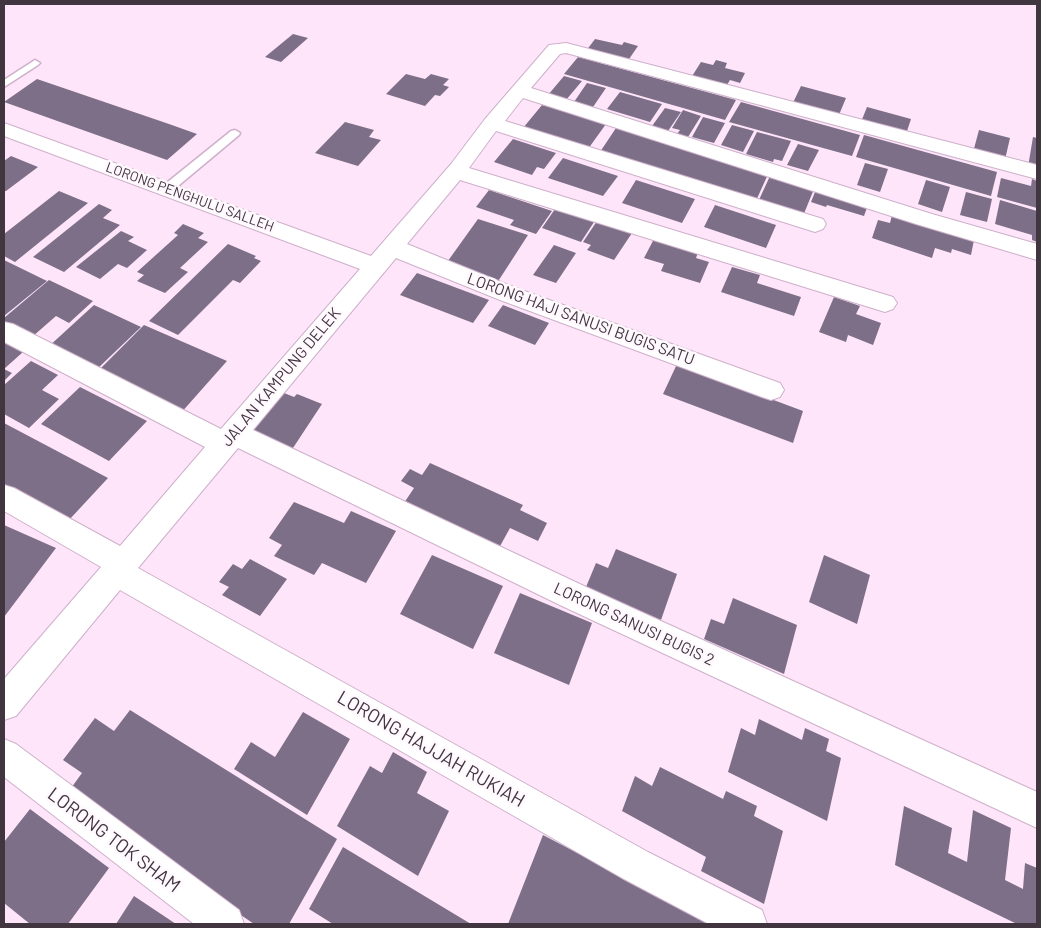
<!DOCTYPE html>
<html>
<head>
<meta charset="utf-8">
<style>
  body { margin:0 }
  #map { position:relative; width:1041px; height:928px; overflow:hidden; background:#fee5fa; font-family:Barlow,sans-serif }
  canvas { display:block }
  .frame { position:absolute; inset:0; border:5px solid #413540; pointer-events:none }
</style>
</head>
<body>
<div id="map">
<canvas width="1041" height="928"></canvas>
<div class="frame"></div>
</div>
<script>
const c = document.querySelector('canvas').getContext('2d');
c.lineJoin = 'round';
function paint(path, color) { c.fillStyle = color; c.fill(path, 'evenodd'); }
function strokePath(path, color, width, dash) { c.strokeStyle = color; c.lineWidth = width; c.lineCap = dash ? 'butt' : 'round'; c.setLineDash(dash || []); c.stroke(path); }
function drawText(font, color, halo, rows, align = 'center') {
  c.font = font + ' Barlow,sans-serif'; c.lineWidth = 5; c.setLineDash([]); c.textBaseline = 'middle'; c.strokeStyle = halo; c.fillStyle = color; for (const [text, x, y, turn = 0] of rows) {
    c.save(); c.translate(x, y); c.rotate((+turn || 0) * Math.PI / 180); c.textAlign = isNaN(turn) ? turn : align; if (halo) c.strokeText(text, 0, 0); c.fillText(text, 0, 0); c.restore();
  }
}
paint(new Path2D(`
  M293,34L308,38L281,62L265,57Z
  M595,39L622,45L624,42L638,46L627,62L586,51Z
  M578,57L736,100L725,120L564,74Z
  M716,60L727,63L725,68L745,73L740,83L730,80L724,90L689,81L701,62L713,65Z
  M406,74L425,79L431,74L449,79L443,85L449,87L440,96L435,95L425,106L386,94Z
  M564,76L582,81L566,100L548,95Z
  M37,79L169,124L197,134L167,160L4,102Z
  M587,83L606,88L593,107L574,102Z
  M801,86L846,98L836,122L790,109Z
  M620,92L662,104L650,122L607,109Z
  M741,102L860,135L852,156L729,122Z
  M542,105L606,124L588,149L523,128Z
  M867,107L911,119L906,134L861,122Z
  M665,108L681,112L668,131L652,126Z
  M683,110L701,116L688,137L677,134L680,130L672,128Z
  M703,117L725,123L714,143L692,137Z
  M345,122L374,130L369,137L381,140L358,166L315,153Z
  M732,125L754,131L743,152L721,145Z
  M616,128L769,172L755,203L598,155Z
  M979,130L1010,138L1004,164L972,156Z
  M757,132L791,141L782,161L774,159L773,162L746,154Z
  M864,135L997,172L991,196L856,157Z
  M1033,137L1037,138V169L1028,167Z
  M513,139L556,153L544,169L537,167L532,175L494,162Z
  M798,144L819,150L808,171L787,165Z
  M11,156L38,167L6,191H4V161Z
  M563,158L618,176L603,196L548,178Z
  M865,163L888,169L880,192L857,185Z
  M770,176L814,189L803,216L758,202Z
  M1001,178L1031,186L1032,179L1037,181V208L997,197Z
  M636,180L695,199L682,223L622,203Z
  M926,180L950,187L942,212L918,204Z
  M817,187L869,202L864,216L827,205L826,207L811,202Z
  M489,190L552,211L536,234L510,225L514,220L476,207Z
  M59,191L88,203L15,262L4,256V234Z
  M966,192L992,199L987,222L960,215Z
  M1000,200L1037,211V242L1032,240V235L995,224Z
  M99,204L112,210L103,218L120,225L64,272L33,257Z
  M715,205L776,225L766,248L704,227Z
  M555,209L596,219L581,242L542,228Z
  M892,215L975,235L971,255L952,249L951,253L935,248L932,258L872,238L878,220L890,223Z
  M478,219L528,235L497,283L445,265Z
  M597,221L632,233L614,260L587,250L591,245L583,242Z
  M183,224L204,233L198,238L208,242L180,268L188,272L165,293L137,281L144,275L137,272L178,235L174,233Z
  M121,231L134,237L128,241L147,250L127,268L118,264L100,279L76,267Z
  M655,237L699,250L696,258L709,262L700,283L661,271L664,264L644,258Z
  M228,244L256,256L254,258L261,261L240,283L233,280L178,335L149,321Z
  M554,245L576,253L556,283L533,275Z
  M4,260L47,281L4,316Z
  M732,267L760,275L757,283L801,297L794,316L721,292Z
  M417,273L489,300L473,323L400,295Z
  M49,280L93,301L69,323L56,316L32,337L4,323V318Z
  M834,297L860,306L856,314L881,323L873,345L848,335L846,342L819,332Z
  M94,305L141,327L95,371L47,348Z
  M503,305L549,323L535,345L488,326Z
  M144,325L227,361L180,414L95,374Z
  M4,342L23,352L4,369L12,373L4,381Z
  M31,361L58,375L42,390L59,399L29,428L4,414V385Z
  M677,364L803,411L793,443L663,394Z
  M80,387L147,421L109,461L41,424Z
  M284,393L294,397L297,394L322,404L291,451L251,433Z
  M4,423L108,478L69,520L4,484Z
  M430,463L523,505L520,510L547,523L538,541L510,528L499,548L404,503L414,488L401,481L410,469L422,475Z
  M294,502L344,523L351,511L396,531L366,583L322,563L314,575L274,556L282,545L269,538Z
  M4,525L56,548L4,617Z
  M616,549L677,574L661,620L586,587L596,563L608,568Z
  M432,555L503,586L473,649L400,614Z
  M824,555L870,575L857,624L809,602Z
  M250,559L287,579L260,616L222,595L229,587L219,582L233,564L242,569Z
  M520,593L592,623L569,685L494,653Z
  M733,598L797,625L784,674L704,639L711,619L724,624Z
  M130,710L337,839L289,924H254L66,795L82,773L63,760L95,718L114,731Z
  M303,712L350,739L307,815L234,769L251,742L275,757Z
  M759,719L802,740L805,728L829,739L826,751L841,758L827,821L728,772L741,728L755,735Z
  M393,752L427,772L417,793L449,811L418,876L337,826L370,766L382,773Z
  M660,767L723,799L726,791L757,806L754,816L783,831L764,904L701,871L706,857L622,811L635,776L652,786Z
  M904,806L952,828L948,853L967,862L973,810L1011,828L1005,880L1023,889L1025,863L1037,868V924H1017L895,865Z
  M30,809L109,868L68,924H30L4,903V842Z
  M543,835L713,924H508Z
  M343,847L471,924H333L309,909Z
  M134,896L176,924H116Z`), '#7e6f88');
const service = new Path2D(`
  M35,60L40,63L38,65L4,87V80Z
  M235,130L240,133L239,135L172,191H164L162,188L164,185L231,131Z`);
const minor = new Path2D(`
  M566,43L1037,165V179L566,53L560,54L531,88L932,214L1037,244V260L916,224L523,98L505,121L823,219L826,224L823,229L815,232L496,131L469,168L893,297L897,303L893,309L885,312L460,180L407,244L516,288L780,383L784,390L780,397L771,400L762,397L500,300L396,258L253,430L584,586L1037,792V828L562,606L238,448L138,568L648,852L762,910L767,924H709L622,878L120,590L16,716L4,720V679L101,567L4,511V485L14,488L120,546L205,447L4,342V322L13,324L221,429L360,269L4,136V123L371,256L451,164L485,119L549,45Z
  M4,739L16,744L239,910L244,924H194L4,777Z`);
strokePath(service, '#ceb0ca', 3);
strokePath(minor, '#ceb0ca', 2);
paint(service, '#fff');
paint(minor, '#fff');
drawText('14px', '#413540', '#fff9fe', [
  ["LORONG PENGHULU SALLEH",190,197,20]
]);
drawText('16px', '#413540', '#fff9fe', [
  ["LORONG HAJI SANUSI BUGIS SATU",581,319,20],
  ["JALAN KAMPUNG DELEK",281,377,-50],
  ["LORONG SANUSI BUGIS 2",634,624,25]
]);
drawText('19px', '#413540', '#fff9fe', [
  ["LORONG HAJJAH RUKIAH",431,749,30],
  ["LORONG TOK SHAM",114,840,37]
]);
</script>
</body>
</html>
